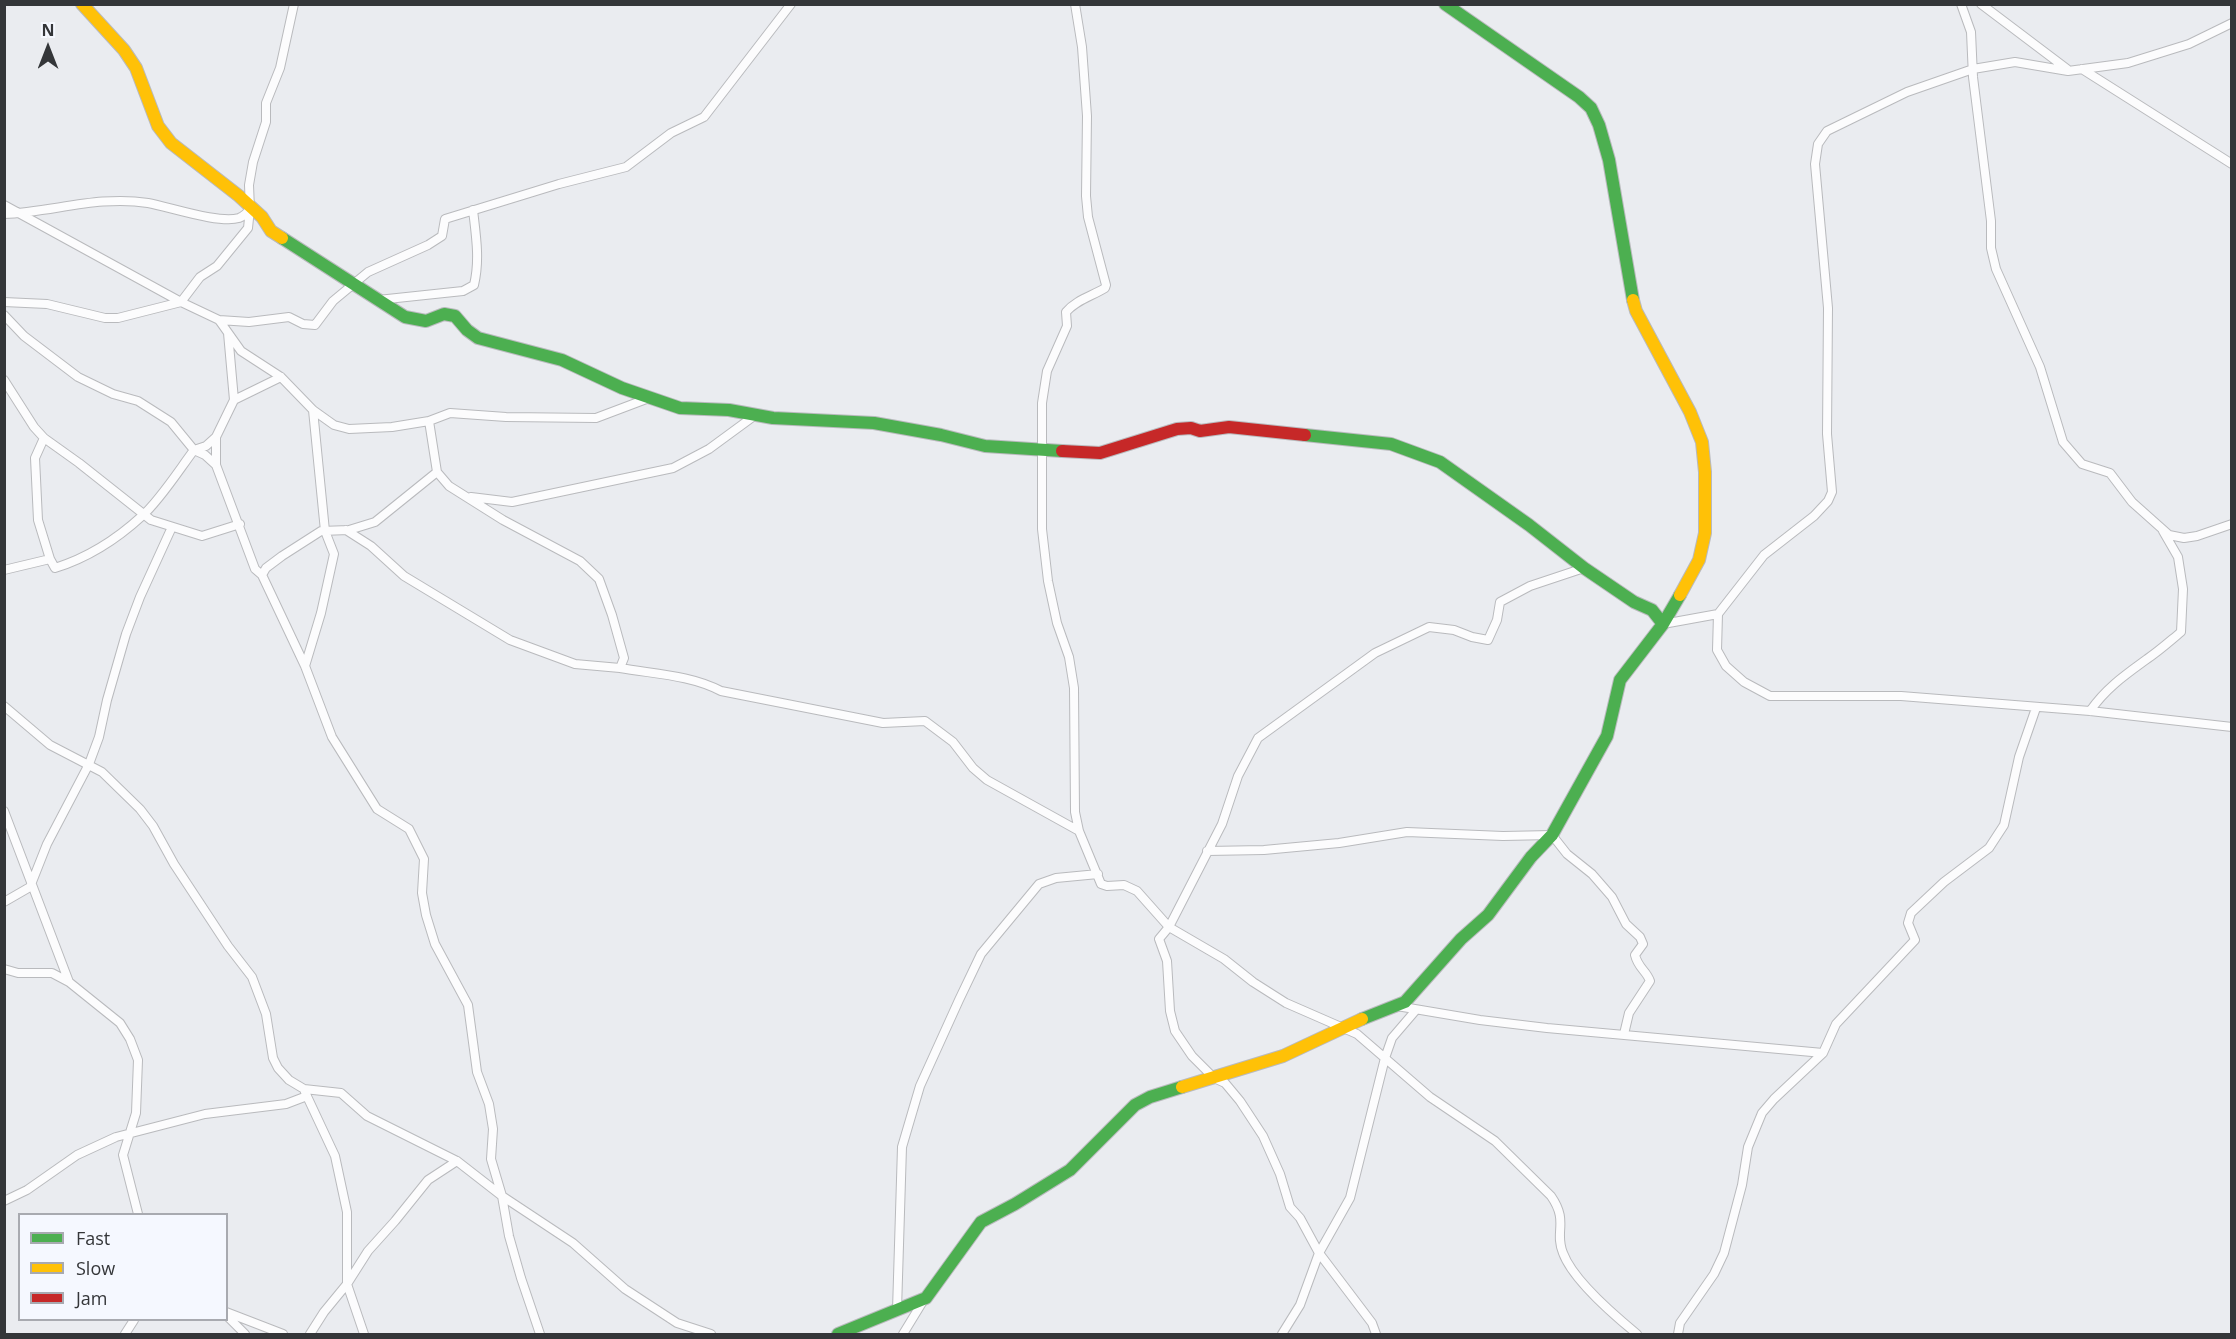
<!DOCTYPE html>
<html>
<head>
<meta charset="utf-8">
<style>
  body { margin:0 }
  #map { position:relative; width:2236px; height:1339px; overflow:hidden; background:#eaecf0; font-family:"Open Sans",sans-serif }
  canvas { display:block }
  .frame { position:absolute; inset:0; border:6px solid #343639; pointer-events:none }
  .legend { position:absolute; left:18px; top:1213px; width:210px; height:108px; box-sizing:border-box; background:#f5f8ff; border:2px solid #a8aab0; margin:0; padding:8px 10px; list-style:none; font-size:18px; color:#343639 }
  .legend li { display:flex; align-items:center; gap:12px; height:30px }
  .legend b { width:30px; border:2px solid #a8aab0 }
  .north { position:absolute; left:18px; top:18px; width:60px; height:60px; -webkit-text-stroke:4px #f5f8ff; paint-order:stroke; rotate:0deg; font-size:16px; font-weight:700; line-height:24px; text-align:center; color:#343639 }
  .north::after { content:''; display:block; margin:auto; width:21px; height:27px; background:#343639; clip-path:polygon(50% 0,100% 100%,50% 72%,0 100%) }
</style>
</head>
<body>
<div id="map">
<canvas width="2236" height="1339"></canvas>
<div class="frame"></div>
<ul class="legend">
<li><b style="height:8px;background:#4caf50"></b>Fast</li>
<li><b style="height:8px;background:#ffc107"></b>Slow</li>
<li><b style="height:8px;background:#c62828"></b>Jam</li>
</ul>
<div class="north">N</div>
</div>
<script>
const c = document.querySelector('canvas').getContext('2d');
c.lineJoin = 'round';
function strokePath(path, color, width, dash) { c.strokeStyle = color; c.lineWidth = width; c.lineCap = dash ? 'butt' : 'round'; c.setLineDash(dash || []); c.stroke(path); }
const street = new Path2D(`
  M1075,4L1082,47L1087,116L1086,196L1088,217L1106,285L1105,288C1092,296 1076,300 1066,312L1067,326L1047,371L1042,403V529L1048,581L1057,623L1069,657L1074,688L1075,812L1079,831L1101,884L1107,886L1124,885L1137,891L1169,927L1224,959L1253,982L1286,1003L1357,1034L1430,1097L1495,1141L1551,1196C1569,1222 1554,1231 1563,1253C1573,1280 1615,1316 1637,1334
  M1961,4L1971,32L1973,77L1991,221V248L1996,269L2040,367L2063,442L2082,464L2110,473L2132,502L2169,535L2184,538L2197,536L2232,524
  M1981,4L2067,69
  M2232,23L2189,44L2128,63L2068,71L2015,62L1973,69L1907,92L1827,131L1818,144L1815,164L1828,308L1827,434L1832,492L1828,501L1814,516L1764,555L1718,614L1717,650L1726,666L1744,682L1770,696H1901L2090,711L2232,727
  M2082,69L2232,164
  M4,205L181,302L219,320L241,351L281,377L313,410L334,425L349,429L392,427L429,421L437,472L449,486L503,520L580,561L599,579L612,615L624,658L620,668C654,674 691,675 721,691L883,723L925,721L953,742L973,768L987,780L1079,831
  M4,214C53,212 99,195 148,203C170,207 219,224 239,218C244,216 247,213 250,209
  M378,300L463,291L474,285C480,260 476,236 473,210
  M4,302L47,304L105,318H118L181,302L200,277L217,266L248,228L250,209L249,185L253,162L266,122V103L280,68L294,4
  M4,315L24,336L78,377L113,394L138,401L171,422L194,450L205,455L216,465
  M219,320L249,322L289,317L303,324L315,325L333,301L368,272L428,245L442,236L445,219L559,184L626,167L671,133L704,117L791,4
  M4,380L34,427L44,438L79,463L151,520L202,536L240,524
  M234,400L281,377
  M429,421L450,413L506,417L596,418L649,398
  M216,437V465L255,569L262,575L305,666L332,737L377,809L409,829L424,859L422,893L426,915L435,944L468,1005L477,1072L489,1104L493,1129L491,1159L502,1196L509,1236L521,1278L540,1334
  M44,438L35,458L38,520L50,559
  M471,497L512,502L673,468L709,449L754,416
  M346,530L371,546L404,576L510,640L575,664L620,668
  M4,570L50,559L55,568C87,558 117,539 142,516C160,500 179,470 194,450L206,446L216,437L234,400L228,333
  M262,575L266,568L282,556L321,531L349,530L375,522L437,472
  M1663,624L1718,614
  M305,666L321,613L334,554L325,531L313,410
  M4,706L50,745L102,772L140,809L153,826L174,864L228,946L252,977L266,1014L273,1058L278,1068L289,1080L304,1089L341,1093L367,1116L457,1161L502,1196L573,1243L625,1289L677,1323L711,1334
  M2090,711C2106,688 2125,675 2147,659C2159,651 2170,641 2181,632L2183,589L2178,557L2163,531
  M4,811L69,982L120,1023L130,1039L138,1060L136,1113L123,1155L138,1214
  M1207,851L1264,850L1339,843L1407,832L1503,836L1552,835L1567,854L1592,874L1612,897L1626,924L1640,937L1643,944L1635,955C1638,968 1646,970 1650,981L1629,1013L1624,1034
  M4,902L30,887L47,844L89,764L99,737L107,700L126,634L140,597L172,527
  M4,969L18,973H52L69,982
  M1397,1006L1480,1020L1547,1028L1823,1053
  M305,1092L335,1156L347,1212V1284L364,1334
  M4,1201L27,1190L77,1155L116,1137L205,1114L286,1104L307,1096
  M897,1310L902,1147L920,1086L959,1000L981,954L1039,884L1056,878L1098,874
  M226,1312L283,1334
  M226,1315L245,1334
  M125,1334L134,1320
  M310,1334L324,1312L347,1284L368,1251L395,1221L428,1180L457,1161
  M903,1334L925,1298
  M1282,1334L1300,1305L1319,1253L1350,1198L1385,1058L1392,1038L1416,1010
  M1376,1334L1372,1323L1319,1253L1300,1218L1290,1207L1280,1174L1263,1136L1240,1101L1225,1083L1214,1078L1192,1056L1175,1031L1170,1011L1167,961L1159,939L1169,927L1222,824L1238,776L1258,738L1375,653L1429,627L1454,630L1472,637L1488,640L1497,620L1500,602L1530,586L1584,568
  M1678,1334L1680,1323L1714,1274L1724,1253L1742,1185L1748,1147L1762,1113L1774,1099L1823,1053L1836,1024L1915,940L1908,923L1911,913L1944,882L1989,848L2004,825L2019,757L2036,708`);
const fast = new Path2D(`
  M1445,4L1579,97L1591,108L1599,125L1609,160L1633,300
  M282,238L405,317L426,321L444,314L455,316L467,330L478,338L562,360L622,388L680,408L729,410L773,418L874,423L941,435L985,446L1062,451
  M1305,435L1391,444L1440,462L1529,525L1584,568L1634,602L1652,610L1663,624
  M1362,1019L1405,1002L1461,939L1488,915L1531,857L1552,835L1607,736L1620,680L1663,624L1680,595
  M838,1334L926,1298L981,1222L1015,1204L1070,1170L1135,1105L1150,1097L1182,1087`);
const slow = new Path2D(`
  M82,4L124,50L136,68L158,126L171,143L239,196L262,217L271,231L282,238
  M1633,300L1636,311L1690,412L1702,442L1705,472V533L1699,560L1680,595
  M1182,1087L1283,1056L1362,1019`);
const jam = new Path2D(`
  M1062,451L1100,453L1177,429L1191,428L1200,431L1229,427L1305,435`);
strokePath(street, '#b9babd', 10);
strokePath(fast, '#b9babd', 14);
strokePath(slow, '#b9babd', 14);
strokePath(jam, '#b9babd', 14);
strokePath(street, '#fcfcfd', 8);
strokePath(fast, '#4caf50', 12);
strokePath(slow, '#ffc107', 12);
strokePath(jam, '#c62828', 12);
</script>
</body>
</html>
